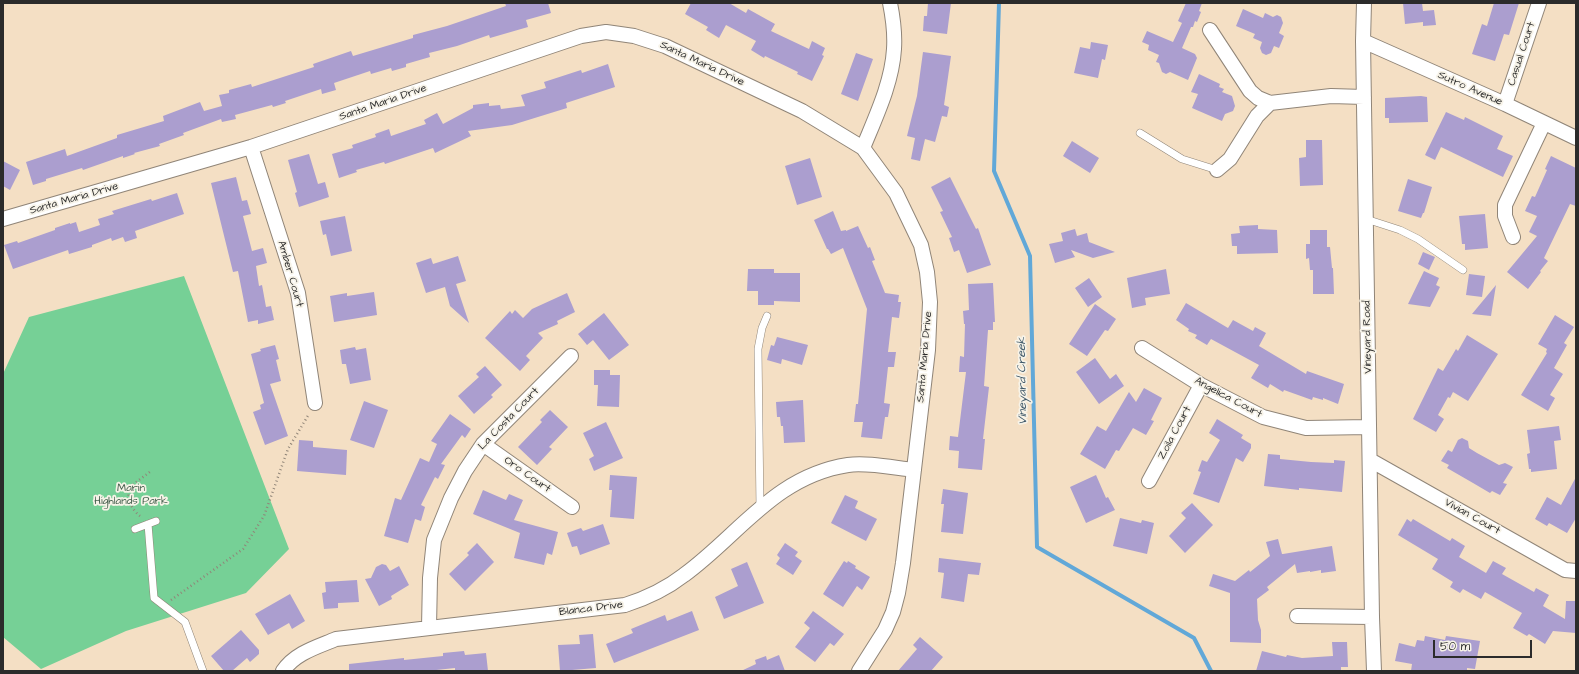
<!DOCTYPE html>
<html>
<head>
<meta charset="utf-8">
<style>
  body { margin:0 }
  #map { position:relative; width:1579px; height:674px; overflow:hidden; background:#f4dfc4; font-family:"Architects Daughter",sans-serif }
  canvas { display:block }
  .frame { position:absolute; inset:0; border:4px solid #2b2b2b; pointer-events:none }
  .scale { position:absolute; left:1433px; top:640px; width:99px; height:18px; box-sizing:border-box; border:2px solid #2b2b2b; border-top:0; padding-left:5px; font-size:12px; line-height:14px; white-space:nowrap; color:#2b2b2b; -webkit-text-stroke:3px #f7f3e8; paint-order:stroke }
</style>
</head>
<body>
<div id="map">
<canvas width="1579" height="674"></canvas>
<div class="frame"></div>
<div class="scale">50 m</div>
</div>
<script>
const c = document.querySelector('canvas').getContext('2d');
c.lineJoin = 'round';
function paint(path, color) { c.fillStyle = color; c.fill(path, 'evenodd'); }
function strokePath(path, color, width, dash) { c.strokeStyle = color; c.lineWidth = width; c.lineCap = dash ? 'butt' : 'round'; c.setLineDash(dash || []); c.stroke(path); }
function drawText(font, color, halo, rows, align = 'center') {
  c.font = font + ' "Architects Daughter",sans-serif'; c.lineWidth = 3.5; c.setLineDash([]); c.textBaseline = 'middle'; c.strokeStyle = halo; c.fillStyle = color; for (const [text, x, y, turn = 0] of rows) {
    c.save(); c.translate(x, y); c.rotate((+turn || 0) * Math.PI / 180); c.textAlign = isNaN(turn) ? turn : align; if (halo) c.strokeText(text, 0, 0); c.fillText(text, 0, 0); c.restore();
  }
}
paint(new Path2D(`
  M184,276L289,549L246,593L126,631L41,669L3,637V374L29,317Z`), '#76d096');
strokePath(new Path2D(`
  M999,3L994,171L1030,256L1037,547L1194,638L1211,671`), '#61a8d8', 4);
paint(new Path2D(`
  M505,3H548L551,13L526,20L528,27L490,38L489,35L457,46L429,53L430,57L406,64V67L392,71L391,68L371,74L370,71L334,83L336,90L322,94L321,89L285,101L286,103L273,107L272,105L235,115L236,119L222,122L221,119L183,133L184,135L159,144L160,146L134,153L135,154L123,158V156L83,170L82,168L46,179V181L33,185L26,162L65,149L67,156L117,138V135L164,121L163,116L200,102L204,111L222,106L219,95L229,93V90L251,84L252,87L314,67L313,64L351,51L353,56L413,38V35L447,26L506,6Z
  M691,3H729L746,13L748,9L775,24L771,31L809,49L812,41L825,48L822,55L824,56L812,81L797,74L798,72L765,56L764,58L751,50L756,41L726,25L719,38L706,30L708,27L685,14Z
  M928,3H951L947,34L923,31L924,16H927Z
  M1186,3H1202L1199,11L1201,12L1197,22L1195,21L1193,27H1191L1182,48L1195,54L1197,58L1188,80L1170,72L1166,74L1162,72L1159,63L1156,62L1159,55L1148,50L1149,45L1142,42L1147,31L1173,42L1182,23L1178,21Z
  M1403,3H1422L1423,11L1434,10L1436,25L1423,26V22L1405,24Z
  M1494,3H1519L1509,35L1504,34L1495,61L1472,54L1482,24L1487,26Z
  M1243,9L1263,18L1265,13L1273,17L1277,15L1281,17L1283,23L1279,33L1284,36L1279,48L1274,46L1271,53L1266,55L1262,53L1260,48L1262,42L1253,38L1255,34L1236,26Z
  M1091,42L1108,45L1105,60L1102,59L1098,78L1074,73L1080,47L1090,49Z
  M923,52L951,56L944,105L949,107L947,117L942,116L935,142L925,139L920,161L911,159L915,138L907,136L917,96Z
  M856,53L873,59L858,101L841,94Z
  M608,64L615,87L566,103L567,108L512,125L468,131L471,136L435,153L433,148L385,164L384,162L356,170L357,172L339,178L332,154L353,148L352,145L376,137L375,134L389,129L391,136L426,124L424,120L437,113L443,124L473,108V105L489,103V106L500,105L501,109L525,106L521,95L546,88L544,82L581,70L582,73Z
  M1199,74L1220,84L1219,87L1224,89L1222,92L1232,96L1235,106L1233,111L1225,114L1222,121L1192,108L1198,94L1191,92Z
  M1421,96L1427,97L1428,122L1389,123V118H1385V98Z
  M1446,112L1464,120L1465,117L1503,136L1497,149L1513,156L1503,177L1441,147L1435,160L1425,155Z
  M1306,140H1322L1323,185L1300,186L1299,158L1306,157Z
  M1072,141L1099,158L1090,173L1063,156Z
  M309,154L318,184L325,182L329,197L299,207L295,193L297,192L288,160Z
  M1551,156L1576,168V206L1570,204L1544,258L1548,261L1540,271L1541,272L1528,289L1507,272L1537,236L1529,232L1537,216L1525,211L1532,196L1535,197L1547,170L1545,169Z
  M810,158L822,197L797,205L785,166Z
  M3,161L20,170L10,190L3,186Z
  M236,177L242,201L247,200L251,214L243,216L252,251L263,248L267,263L256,266L259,286L262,285L266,307L271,306L274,320L258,324V320L248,322L238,271L233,272L211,183Z
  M950,177L976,229L978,228L991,265L967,273L959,250L954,252L949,238L952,237L940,212L943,211L931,187Z
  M1408,179L1432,187L1424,213H1423L1421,218L1398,211Z
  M177,193L184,214L135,231L137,238L125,242L123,237L112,241L111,238L92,245V247L69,254L68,250L13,269L4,245L17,241L18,243L55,230V228L70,223V224L76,222L79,232L100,225L98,219L114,214L112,211L151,199L152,201Z
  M833,211L841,231L846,230V231L858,226L868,248L870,247L875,260L872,261L885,293L899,295L898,302H901L899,318L892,317L888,352H896L894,367H888L884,403L890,404L888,417H885L882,439L861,437L863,422H854L856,404H858L867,309L843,248L831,254L828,249H827L814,220Z
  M1485,214L1488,248L1465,250V244H1462L1459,216Z
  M345,216L352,251L331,256L326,234L323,235L320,221Z
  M1258,225V229L1277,230L1278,253L1237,254V246H1232L1231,234L1240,233L1239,226Z
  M1075,229L1077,236L1087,233L1089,242L1115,252L1093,258L1071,250L1075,257L1055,263L1049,244L1063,241L1061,233Z
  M1310,230H1327V247H1330L1332,268H1333L1334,294H1313V270H1310L1309,258L1306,259V244H1310Z
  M1423,252L1435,257L1429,270L1418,264Z
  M458,256L466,281L456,284L469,323L450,306L445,287L426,293L416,263L431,258L433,264Z
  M748,269H774V273H800V302L774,301V305H758V291H747Z
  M1166,269L1170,294L1145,298L1146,305L1132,308L1127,278Z
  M1424,271L1439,278L1436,285L1440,287L1430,307L1408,304Z
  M1469,274L1485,276L1482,297L1466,295Z
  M1089,278L1102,297L1088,307L1075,288Z
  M993,283L995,322H993V330H988L984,386L989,387L983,439H985L982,470L958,468L959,451L949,450L950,436L958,437L966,372H959L960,356L964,357L965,324H964L963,311L969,310L968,284Z
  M1496,285L1491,316L1472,314Z
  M374,292L377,315L334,322L330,296L347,293V296Z
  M567,293L575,312L557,321L558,324L538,333L543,338L526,356L530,360L520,371L485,338L510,311L512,314L515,310L523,318L532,309Z
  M1186,303L1228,328L1233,320L1253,331L1255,327L1266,333L1259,346L1306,374L1307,371L1344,384L1338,404L1323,398V400L1313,397L1312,400L1284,390L1283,392L1270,384L1268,388L1251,378L1259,365L1211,339L1207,345L1195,338L1197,335L1188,331L1189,329L1176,320Z
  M1095,304L1116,319L1108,331L1105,330L1087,356L1069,344Z
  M604,313L629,345L609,360L593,340L587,345L578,334Z
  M1555,315L1574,327L1564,343L1567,345L1554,368L1563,374L1550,395L1555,398L1548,411L1521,395L1547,353L1546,352L1547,349L1538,344Z
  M1467,335L1498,354L1468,401L1453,392L1450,398L1448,397L1438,415L1444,419L1436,432L1413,419L1438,368L1443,371L1456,349L1458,351Z
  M777,337L808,345L802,365L782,359L781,364L767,360L771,345L774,346Z
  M275,345L279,359L276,360L281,381L270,384L288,436L265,445L253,412L261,409L260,405L264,403L251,354L261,351L260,349Z
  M355,347L356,350L366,348L371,380L350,384L346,364H342L340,350Z
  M1095,358L1110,379L1116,374L1124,386L1099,404L1076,372Z
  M485,366L502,385L491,395L493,397L474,414L458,396L479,377L476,374Z
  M594,370H610V375H620L619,407L597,406L598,385H594Z
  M1144,388L1162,398L1151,420L1154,421L1146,435L1133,428L1119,451L1116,450L1105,469L1080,454L1097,426L1106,431L1129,392L1136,402Z
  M803,400L805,442L784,443L783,426H781L780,417H777L776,402Z
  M364,401L388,410L374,448L350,440Z
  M550,410L568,427L549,447L552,449L537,465L518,447L542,422L540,420Z
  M450,414L471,429L465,438L462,435L441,464L445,465L438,479L435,477L421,505L425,507L421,521L415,519L408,543L384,536L395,498L401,500L420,458L429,462L437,444L431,441Z
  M1217,419L1243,435L1241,438L1251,444V448L1243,462L1236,458L1219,503L1193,494L1201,472L1198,471L1202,460L1207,462L1220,440L1209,433Z
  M606,422L623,458L594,471L589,459L594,456L583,433Z
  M1559,426L1561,440L1554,441L1557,469L1531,472V469H1529L1527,454L1530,453L1527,430Z
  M1462,438L1468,441L1469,448L1477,453L1499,465L1505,463L1513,467L1503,483L1507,484L1500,495L1492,491L1490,493L1473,483L1447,468L1449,465L1441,461L1448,450L1452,452L1458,440Z
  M299,440L313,441V447L347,450L346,475L297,471Z
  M1268,454L1280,455V459L1311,462L1334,463V460L1345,461L1342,492L1299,488V490L1264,486Z
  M610,475L637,477L634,519L610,517L612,490H609Z
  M1096,475L1106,498L1108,497L1115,510L1086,523L1070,487Z
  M1576,477V518L1567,533L1549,523L1547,526L1535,519L1547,497L1561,505Z
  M943,489L968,493L963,534L941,532L944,504H941Z
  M483,490L506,500L509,494L523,500L514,520L558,532L552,555L547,553L544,565L514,558L520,533L473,514Z
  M845,495L858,501L855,508L877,519L866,541L831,523Z
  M1192,503L1213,525L1185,553L1169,536L1186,518L1181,513Z
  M1120,518L1141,523L1142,520L1154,523L1147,554L1113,546Z
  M1407,519L1411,522L1413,519L1450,541L1452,538L1465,546L1459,557L1486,573L1493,561L1506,568L1502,574L1534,592L1536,588L1549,595L1543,606L1565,619L1566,601H1576V633L1553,631L1545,644L1529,634L1527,636L1513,628L1522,613L1485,592L1481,599L1463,589L1460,593L1450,587L1453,582L1432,569L1438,559L1398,535Z
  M603,524L610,544L580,555L577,546L572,547L567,533L581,528L583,531Z
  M1278,539L1282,554H1283L1332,546L1336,571L1321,573V570L1310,572V571L1297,573L1295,564L1267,587L1269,590L1257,599L1258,620L1261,630V643L1230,642V593L1209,586L1213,574L1235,581L1249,570L1250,572L1270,556L1266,542Z
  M477,543L494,562L465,591L449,574L469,555L467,553Z
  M785,543L798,552L795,556L802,561L793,575L776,564L780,558L777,555Z
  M939,558L981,563L979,575L968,574L964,602L941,598L944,573L938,572Z
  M844,561L847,563L848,561L856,566L855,568L870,577L862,590L857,586L843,607L823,594Z
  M747,562L764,603L724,619L715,597L738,586L731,569Z
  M382,564L386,565L390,571L399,566L409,585L391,596L392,599L379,606L365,579L371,578L376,567Z
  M357,580L359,602L338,603V608L324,609L322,593L326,592L325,582Z
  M290,594L305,621L292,629L289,623L268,635L255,614Z
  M692,611L699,630L614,663L606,644L633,633L631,629L665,615L667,621Z
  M813,611L844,634L834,646L830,643L815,662L795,647L810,628L804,623Z
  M241,630L259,650V654L250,662L247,658L232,671H224L211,656Z
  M593,634L596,668L560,671L558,645L580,644L579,635Z
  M1425,636L1445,640L1446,636L1480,641L1475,669L1467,668V671H1411L1412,664L1395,661L1399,643L1415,647L1417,640L1424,641Z
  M920,637L943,657L931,671H898L917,649L913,645Z
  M1332,642H1347L1348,667H1341V671H1256L1262,651L1286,657L1287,655L1302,658L1333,656Z
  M464,651L465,655L486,653L488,671H455V668L427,671H349V664L404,658V660L443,656V653Z
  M779,655L785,671H741L756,664L755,660L766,656L767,660Z`), '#ab9ecf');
const service = new Path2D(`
  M1140,133L1182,159L1217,170
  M1366,219L1400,230L1418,239L1463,270
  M760,509L758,349L762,328L767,316
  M148,524L154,598L185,622L203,671
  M135,529L156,521`);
const minor = new Path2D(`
  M1364,3L1363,41L1372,617L1374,671
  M1210,30L1250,91L1258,98L1270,103
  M1363,41L1505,104L1576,138
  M1505,104L1539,3
  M251,147L298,293L315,403
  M863,148C876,116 892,83 894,49C895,34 893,18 890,3
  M1217,170L1230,159L1257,116L1270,103L1331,96L1364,97
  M3,219L251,147L581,36L606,32L634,36L665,46L802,111L863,148L896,193L921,245L927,272L930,302L928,350L903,563L898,593L893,612L885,630L859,671
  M1513,237L1505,216V205L1544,123
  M1142,348L1201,385L1263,417L1306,428L1369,427
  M483,444L572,507
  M1370,460L1565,570L1576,571
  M1149,481L1201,385
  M1297,616L1372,617
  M429,627L430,578L434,540L451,498L465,471L483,444L571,356
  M283,671C295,653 317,647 336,639L625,605C647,598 666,589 684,575C739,535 775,476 848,465C866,462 895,468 914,470`);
strokePath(service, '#908578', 8);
strokePath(minor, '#908578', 16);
strokePath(new Path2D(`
  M140,516C132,510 123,495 133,485C138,480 145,476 151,471
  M171,600L243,549L264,516L288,449L309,414`), '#908578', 2.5, [1, 3]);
strokePath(service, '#fff', 7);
strokePath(minor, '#fff', 14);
drawText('11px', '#2b2b2b', '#f7f3e8', [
  ["Casual Court",1522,54,-72],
  ["Santa Maria Drive",702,64,25],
  ["Sutro Avenue",1470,89,24],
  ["Santa Maria Drive",383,103,-19],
  ["Santa Maria Drive",74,199,-16],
  ["Amber Court",290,274,74],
  ["Vineyard Road",1368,337,-91],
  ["Santa Maria Drive",925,357,-85],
  ["Angelica Court",1228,398,28],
  ["La Costa Court",509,419,-46],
  ["Zoila Court",1175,433,-62],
  ["Oro Court",527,475,35],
  ["Vivian Court",1472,517,29],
  ["Blanca Drive",591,609,-7]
]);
drawText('11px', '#425d4b', '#f7f3e8', [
  ["Marin",131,489],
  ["Highlands Park",131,502]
]);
drawText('italic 12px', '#3e5768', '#f7f3e8', [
  ["Vineyard Creek",1023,381,-91]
]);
</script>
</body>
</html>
